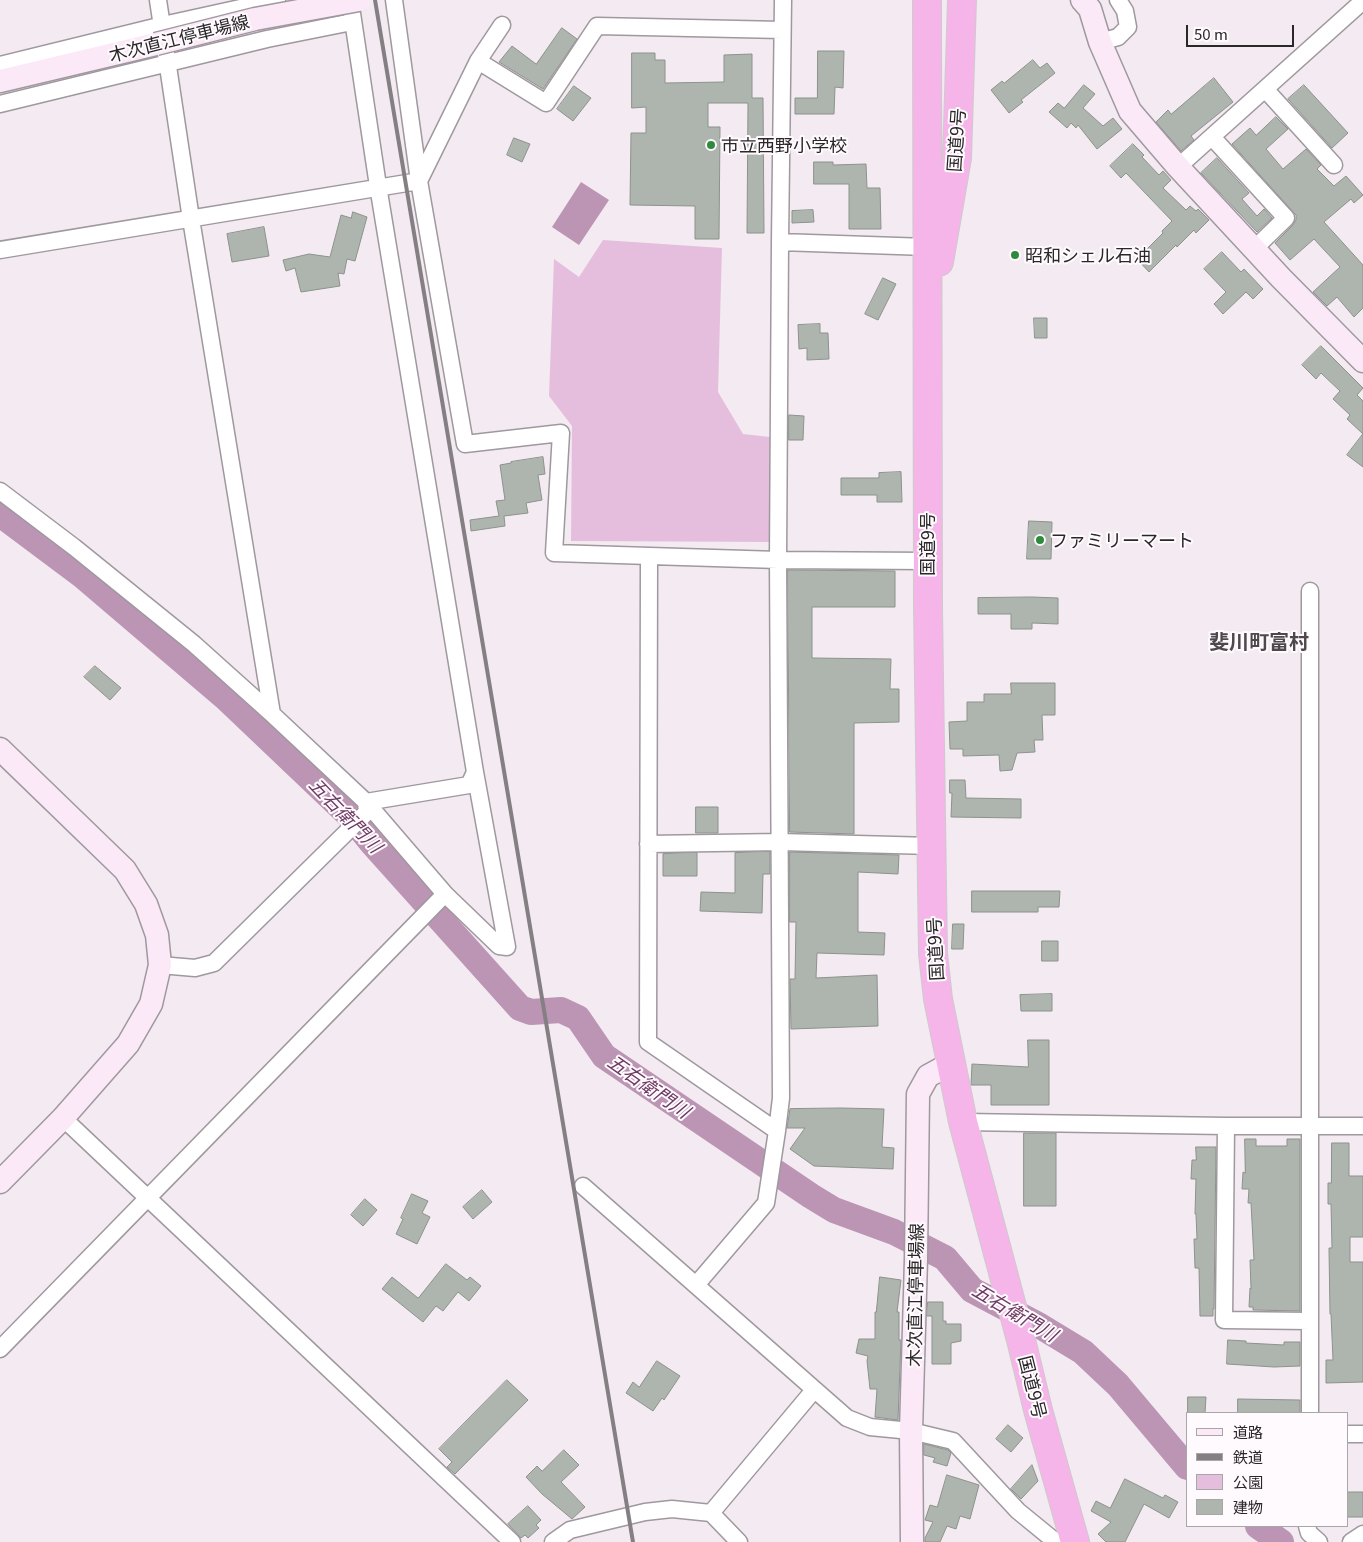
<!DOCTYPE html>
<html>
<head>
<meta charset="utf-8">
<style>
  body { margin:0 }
  #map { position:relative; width:1363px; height:1542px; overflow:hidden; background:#f3ebf1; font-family:Georgia,"Noto Sans JP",serif }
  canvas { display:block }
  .legend { position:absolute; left:1186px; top:1412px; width:162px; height:115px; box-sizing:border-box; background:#fefafd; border:1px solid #a9a6a8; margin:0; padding:6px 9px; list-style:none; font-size:15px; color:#2a2729 }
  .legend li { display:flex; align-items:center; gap:10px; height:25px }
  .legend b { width:25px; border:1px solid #a9a6a8 }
  .scale { position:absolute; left:1186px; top:25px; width:108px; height:22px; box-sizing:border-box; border:2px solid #2a2729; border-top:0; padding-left:6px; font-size:15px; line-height:18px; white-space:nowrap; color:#2a2729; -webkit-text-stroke:4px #fefafd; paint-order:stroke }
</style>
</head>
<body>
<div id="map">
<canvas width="1363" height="1542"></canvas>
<ul class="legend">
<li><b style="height:6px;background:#fce9f8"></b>道路</li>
<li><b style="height:6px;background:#847f82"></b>鉄道</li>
<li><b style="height:14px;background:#e5bedd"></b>公園</li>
<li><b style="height:14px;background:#aeb4ae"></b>建物</li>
</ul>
<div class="scale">50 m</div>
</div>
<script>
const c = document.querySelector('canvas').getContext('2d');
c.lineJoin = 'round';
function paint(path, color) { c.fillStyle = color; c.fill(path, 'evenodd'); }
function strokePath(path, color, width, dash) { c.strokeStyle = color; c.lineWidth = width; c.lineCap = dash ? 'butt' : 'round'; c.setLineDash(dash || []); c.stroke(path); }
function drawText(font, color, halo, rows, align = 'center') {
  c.font = font + ' Georgia,"Noto Sans JP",serif'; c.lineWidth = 4; c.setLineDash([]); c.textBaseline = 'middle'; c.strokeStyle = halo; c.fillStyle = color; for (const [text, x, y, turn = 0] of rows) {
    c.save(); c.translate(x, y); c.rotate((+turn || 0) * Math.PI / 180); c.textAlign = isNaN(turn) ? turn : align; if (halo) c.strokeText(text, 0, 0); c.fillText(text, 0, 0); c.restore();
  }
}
paint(new Path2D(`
  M603,240L722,248L718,392L743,434L770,437L771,542L571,541L572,426L549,396L554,259L579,277Z`), '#e5bedd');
paint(new Path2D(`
  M581,182L609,200L579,245L552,227Z`), '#bc95b4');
strokePath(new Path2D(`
  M0,514L83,576L226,698L351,817L372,843L520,1008L531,1012L561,1010L578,1018L604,1056L811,1196L834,1210L894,1232L945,1258L972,1290L1040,1326L1083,1352L1118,1385L1187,1467
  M1258,1526L1281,1542`), '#bc95b4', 26);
const building = new Path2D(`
  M562,28L577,39L543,89L499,62L512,46L536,64Z
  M818,51H844L843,88L835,87L834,114H795V98H817Z
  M632,53H655V60H665V83L724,82V55L752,54V98H763L764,233H747L748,103H708V127H720L719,239H695V206L630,205L631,133H646V107L632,108Z
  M1033,60L1040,68L1047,63L1055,73L1021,100L1023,102L1009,113L991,90L1002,81L1004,83Z
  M1214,78L1233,102L1191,136L1194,140L1181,151L1156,122L1168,110L1171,114Z
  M1084,85L1095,94L1083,108L1103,126L1113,118L1122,129L1097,149L1078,125L1076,128L1071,123L1067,128L1049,112L1058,103L1064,108Z
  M1304,85L1348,133L1332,148L1288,99Z
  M574,86L591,98L573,121L557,109Z
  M1276,117L1288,129L1266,149L1283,169L1306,149L1321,165L1317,169L1334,186L1346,176L1363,195L1354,203L1351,199L1324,222L1363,265V308L1354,317L1337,297L1327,306L1313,292L1340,267L1314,239L1290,260L1275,243L1293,225L1296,220V215L1232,144L1250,128L1256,135Z
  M514,138L530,144L522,162L507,155Z
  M1133,144L1144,155L1142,157L1159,175L1163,171L1171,180L1163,188L1186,210L1190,206L1196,211L1198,209L1209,220L1196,233L1194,230L1177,247L1176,245L1149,272L1137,259L1163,233L1162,231L1172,221L1126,173L1121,178L1110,166Z
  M1217,158L1249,193L1242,199L1257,216L1264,209L1272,218L1257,232L1201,173Z
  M814,162H833V165L866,164L867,188H880L881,229H849V184H814Z
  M813,210L814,222L792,223V211Z
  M353,212L367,217L355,261L347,259L344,274L338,273L340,286L301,292L295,268L286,271L283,260L309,254L330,257L341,215L351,218Z
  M264,227L269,256L232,262L227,234Z
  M1222,252L1241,272L1244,269L1263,289L1253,299L1246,292L1223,314L1214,304L1226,292L1204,269Z
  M883,278L896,284L878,320L865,314Z
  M1034,318H1047V338H1035Z
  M820,324V333H828L829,359L807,360V348L799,349L798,325Z
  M1321,346L1363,388L1357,395L1363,401V434L1347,419L1350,415L1333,399L1340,391L1321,373L1316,379L1302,365Z
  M789,415L804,416L803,440H789Z
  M1363,434V467L1347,455Z
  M543,457L545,474L538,475L542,500L526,503L528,513L504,516L505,526L471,531L470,520L499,516L496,501L505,500L500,465L511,463V462Z
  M901,472L902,502H877V495H841V478H879V473Z
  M1029,521L1052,522L1051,559H1027Z
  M788,570L895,571V607H812V658L891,659L890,689H899V722L854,723V834L790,832Z
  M1032,597L1058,598V624L1032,623V629H1011V614H978V598Z
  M95,666L121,688L110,700L84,677Z
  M1011,683H1055V715H1042L1043,740H1034L1035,752L1017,753L1012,770L1000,771L999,755L963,756V749H950L949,722L967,721V702H984V694H1011Z
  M950,780H965L966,798L1021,799V818L951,817L952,793H950Z
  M696,807H718V833H696Z
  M770,852V874H763L762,913L700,911L701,892L735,893V853Z
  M790,852L899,855L898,874L858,872V932L885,933L884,955L817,953L816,978L877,975L878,1026L791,1029L790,979H795L796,922H790Z
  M697,853V876H663V854Z
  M972,891H1060L1059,907H1038V912H972Z
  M953,924H964L963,949H952Z
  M1042,941H1058V961H1042Z
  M1052,994V1011H1021L1020,995Z
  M1028,1040H1049V1105H991V1085H971L972,1064L1028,1067Z
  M841,1108L884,1109L882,1147L894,1148L893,1169L814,1166L790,1149L805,1128H787L790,1109Z
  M1024,1133H1056V1206H1024Z
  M1245,1139H1256V1146H1287V1139H1300V1311L1253,1310V1307H1249L1250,1288L1251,1289L1250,1260H1254L1251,1203H1248L1249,1189H1242L1243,1172L1245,1173Z
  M1332,1143H1349V1176H1363V1237H1350V1262H1363V1382L1326,1383V1360H1333L1331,1314H1330L1329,1248H1332L1331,1204H1328V1183H1331Z
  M1196,1147H1216L1214,1309H1213V1316H1200L1199,1268H1195L1194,1239H1197L1196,1214H1195L1196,1179H1191L1192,1160H1196Z
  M482,1190L492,1202L473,1219L463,1207Z
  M412,1194L428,1201L422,1213L430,1217L417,1244L396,1234L403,1219L401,1218Z
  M365,1199L377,1210L363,1226L351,1215Z
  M446,1264L467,1280L470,1277L481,1286L469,1301L458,1292L443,1311L436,1306L423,1322L382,1289L392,1277L418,1298Z
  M880,1277L901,1280L897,1312H899V1340H901L898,1420L875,1417L877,1389H870L867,1361L868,1356L856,1353L859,1339H875V1312H876Z
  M928,1302H943V1321H946V1324H961V1341L951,1343V1364H932V1316H927Z
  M1228,1340L1246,1341V1343L1284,1345V1342H1300V1366L1274,1367L1227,1364Z
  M657,1361L680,1376L664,1400L662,1398L653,1411L626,1393L633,1382L639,1387Z
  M507,1380L528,1400L455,1474L447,1467L452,1462L439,1449Z
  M1188,1397H1206L1205,1413H1188Z
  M1238,1399L1300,1400V1413H1238Z
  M1008,1425L1023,1438L1011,1452L996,1439Z
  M924,1444L948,1450L951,1453L947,1466L933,1462L935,1458L924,1455Z
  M564,1450L579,1465L561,1482L585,1507L572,1519L542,1494L526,1477L537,1466L542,1471Z
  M1032,1465L1038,1481L1021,1499L1011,1489Z
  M947,1475L979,1485L970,1519L960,1516L956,1529L947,1526L940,1542H925V1538L933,1522L925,1520L930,1505L937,1507Z
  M1125,1479L1163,1498L1165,1495L1178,1502L1169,1518L1144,1504L1125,1542H1106L1098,1534L1111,1522L1091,1511L1096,1501L1110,1508Z
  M1347,1492H1363V1517H1347Z
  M528,1506L541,1520L536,1525L539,1528L528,1538L525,1535L521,1538L508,1524Z`);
paint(building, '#aeb4ae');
strokePath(building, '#8c928c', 1);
const street = new Path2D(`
  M158,0L191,219L272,714
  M394,0L419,181L465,444L561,433L554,553L778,560L928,561
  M783,0L780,242L927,247
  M1100,42L1118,37L1128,27L1125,11L1118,0
  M478,61L546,103L597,26L782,30
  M0,65L163,25L277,0
  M1265,89L1334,165
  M0,104L267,39L352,22
  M1212,137L1286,218L1254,249
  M1178,167L1363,1
  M419,181L478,61L502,25
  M0,250L419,181
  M0,491L74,547L194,644L272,714L366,802L445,894L0,1349
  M649,557L648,1042L777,1131L766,1203L696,1285
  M648,844L780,842L932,846
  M445,894L499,946L507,947L475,772
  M160,965L195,968L214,963L367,812L366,802L469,785L475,772L378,186L350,0
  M63,1118L512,1542
  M963,1122L1226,1126
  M777,1131L781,1098L778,560L780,242
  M583,1186L847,1418L870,1427L911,1431L953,1441L1018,1511L1056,1542
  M1310,1321L1224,1320L1226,1126H1363
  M1310,1413V591
  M1347,1434H1363
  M711,1513L814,1390
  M1307,1526L1309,1533L1319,1542
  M553,1542L570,1530L645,1512L672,1509L711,1513L739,1542
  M1351,1542L1363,1534`);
const secondary = new Path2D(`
  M1082,0L1090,9L1100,42L1130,111L1178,167L1281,278L1363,361
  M0,81L156,44
  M0,749L125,870L146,904L157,935L160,965L151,1004L128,1044L63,1118L0,1182
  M912,1542L911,1431L916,1259L918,1094L928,1076L950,1064`);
const highway = new Path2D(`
  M927,0L928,608L933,954L938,999L963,1122L1022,1344L1038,1410L1075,1542
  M939,262L957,158L962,0`);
strokePath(street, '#9f989e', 19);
strokePath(secondary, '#9f989e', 25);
strokePath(highway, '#cccbcc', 30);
strokePath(street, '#fff', 16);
strokePath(secondary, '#fce9f8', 22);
strokePath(highway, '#f5b5e8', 28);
strokePath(new Path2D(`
  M375,0L633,1542`), '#847f82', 4);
const secondaryBridge = new Path2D(`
  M156,44L255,19L359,0`);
strokePath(secondaryBridge, '#9f989e', 25, []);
strokePath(secondaryBridge, '#fce9f8', 22);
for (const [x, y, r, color] of [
  [711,145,5,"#2e8b3d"],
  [1015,255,5,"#2e8b3d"],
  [1040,540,5,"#2e8b3d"]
]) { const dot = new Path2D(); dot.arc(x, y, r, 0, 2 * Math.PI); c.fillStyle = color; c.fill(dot); strokePath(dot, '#fefafd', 2); }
drawText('18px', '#2a2729', '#fefafd', [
  ["木次直江停車場線",179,38,-14],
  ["国道9号",956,140,-86],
  ["国道9号",927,544,-90],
  ["国道9号",935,949,-93],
  ["木次直江停車場線",915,1295,-89],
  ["国道9号",1033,1387,76]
]);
drawText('18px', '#2a2729', '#fefafd', [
  ["市立西野小学校",721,145],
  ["昭和シェル石油",1025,255],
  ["ファミリーマート",1050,540]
], 'left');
drawText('italic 19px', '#6d3b64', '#fefafd', [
  ["五右衛門川",346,815,46],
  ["五右衛門川",649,1086,35],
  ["五右衛門川",1015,1312,31]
]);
drawText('bold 20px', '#4f494e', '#fefafd', [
  ["斐川町富村",1259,641]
]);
</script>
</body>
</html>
